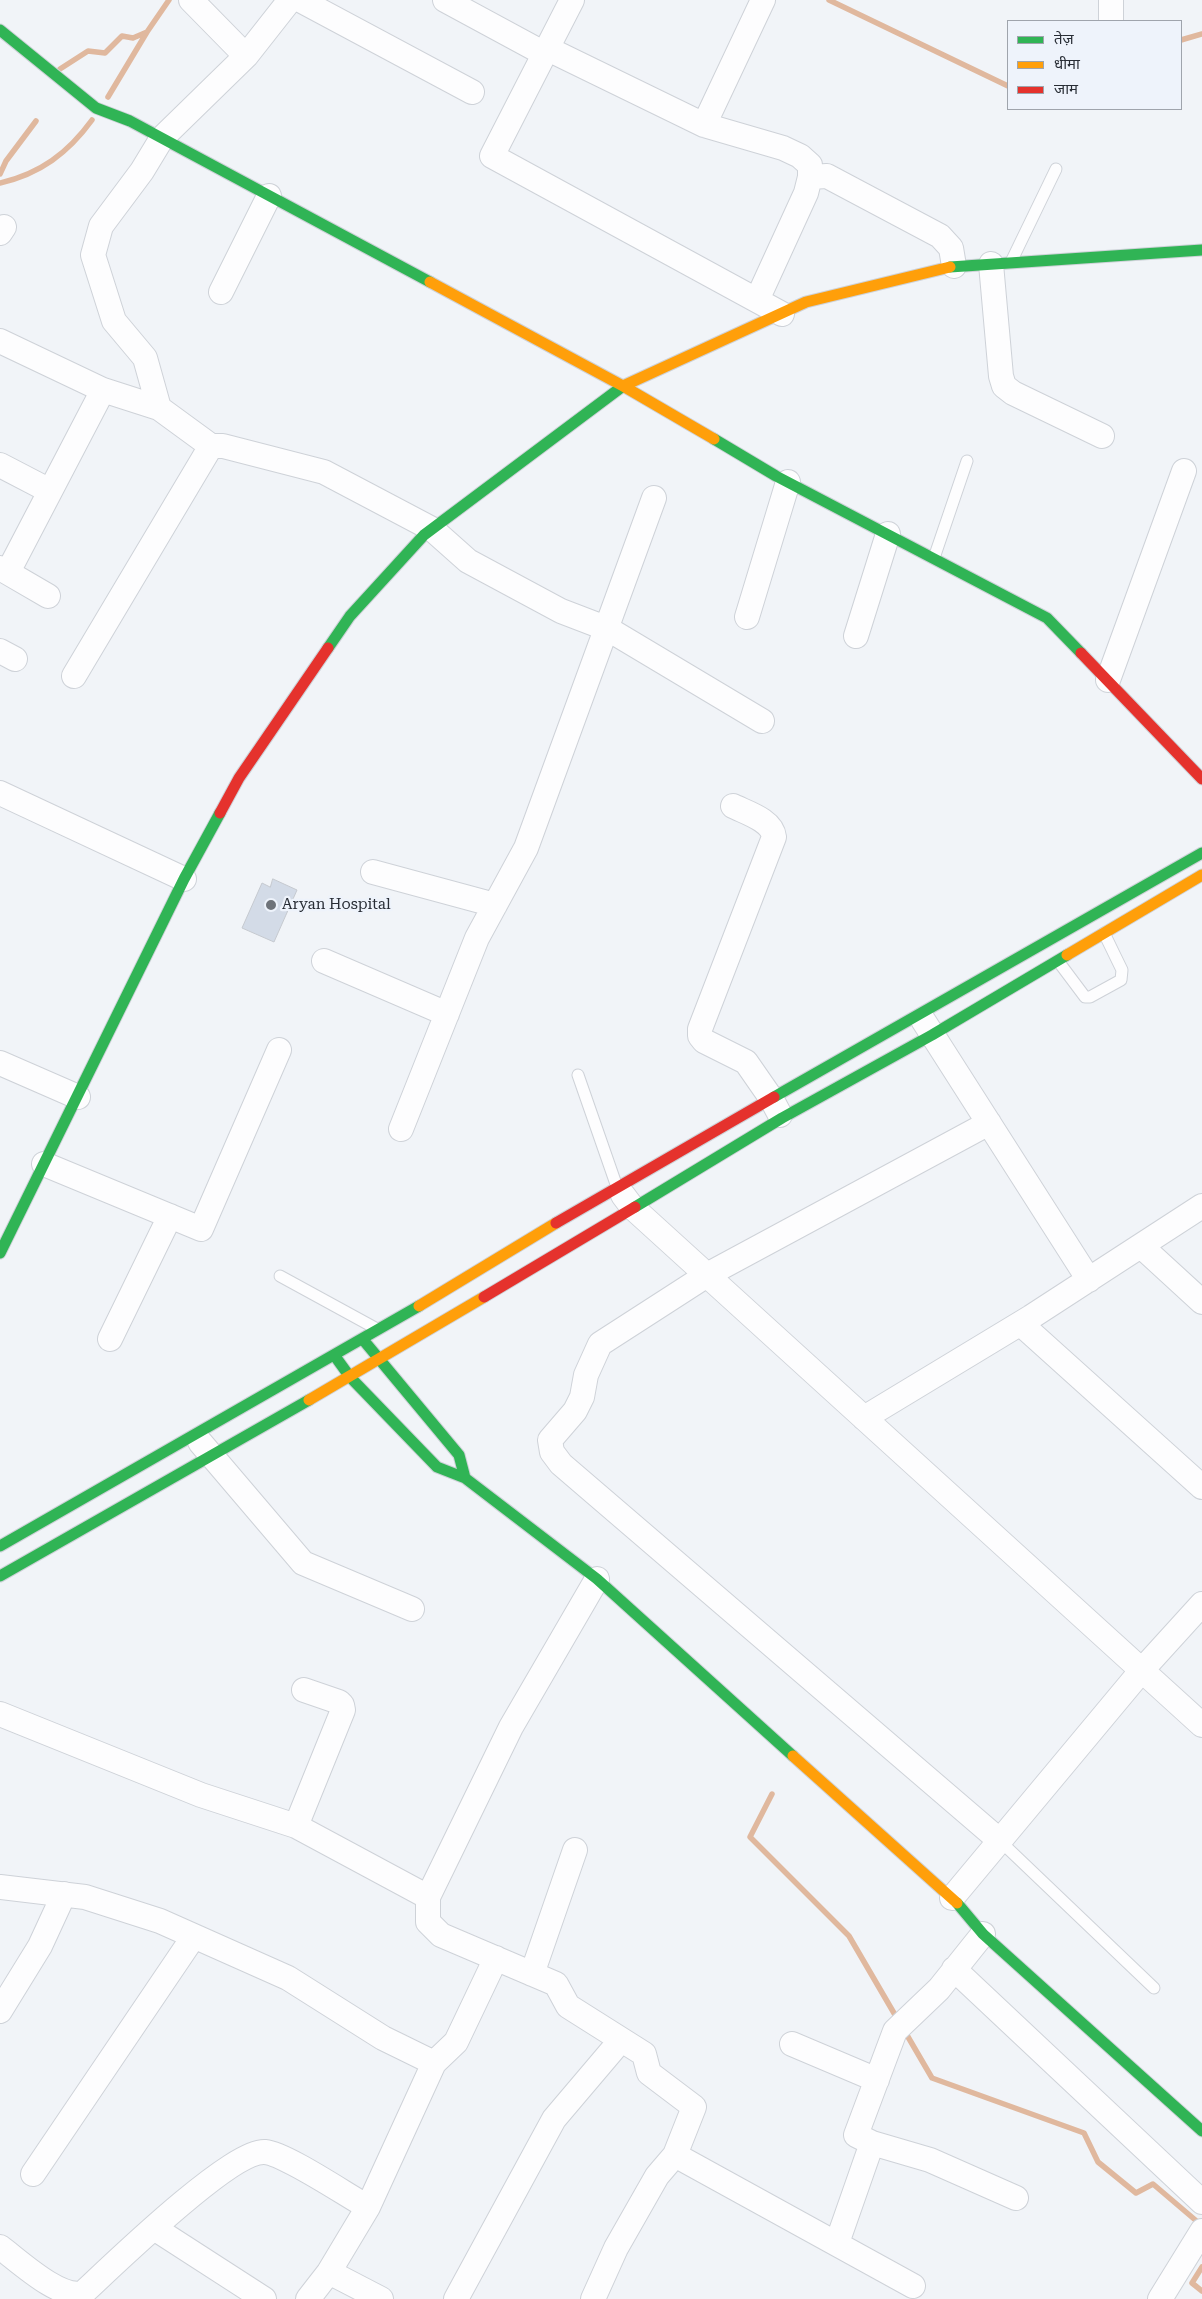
<!DOCTYPE html>
<html>
<head>
<meta charset="utf-8">
<style>
  body { margin:0 }
  #map { position:relative; width:1202px; height:2299px; overflow:hidden; background:#f1f4f8; font-family:"Roboto Serif","Noto Sans Devanagari",serif }
  canvas { display:block }
  .legend { position:absolute; left:1007px; top:20px; width:175px; height:90px; box-sizing:border-box; background:#eef3fb; border:1px solid #9fa4ac; margin:0; padding:6px 9px; list-style:none; font-size:15px; color:#282d35 }
  .legend li { display:flex; align-items:center; gap:10px; height:25px }
  .legend b { width:25px; border:1px solid #9fa4ac }
</style>
</head>
<body>
<div id="map">
<canvas width="1202" height="2299"></canvas>
<ul class="legend">
<li><b style="height:6px;background:#30b455"></b>तेज़</li>
<li><b style="height:6px;background:#ff9f0a"></b>धीमा</li>
<li><b style="height:6px;background:#e5322d"></b>जाम</li>
</ul>
</div>
<script>
const c = document.querySelector('canvas').getContext('2d');
c.lineJoin = 'round';
function strokePath(path, color, width, dash) { c.strokeStyle = color; c.lineWidth = width; c.lineCap = dash ? 'butt' : 'round'; c.setLineDash(dash || []); c.stroke(path); }
function paint(path, color) { c.fillStyle = color; c.fill(path, 'evenodd'); }
function drawText(font, color, halo, rows, align = 'center') {
  c.font = font + ' "Roboto Serif",serif'; c.lineWidth = 4.5; c.setLineDash([]); c.textBaseline = 'middle'; c.strokeStyle = halo; c.fillStyle = color; for (const [text, x, y, turn = 0] of rows) {
    c.save(); c.translate(x, y); c.rotate((+turn || 0) * Math.PI / 180); c.textAlign = isNaN(turn) ? turn : align; if (halo) c.strokeText(text, 0, 0); c.fillText(text, 0, 0); c.restore();
  }
}
strokePath(new Path2D(`
  M829,0L1008,86
  M1181,40L1202,34
  M60,69L88,51L105,53L122,36L133,38L147,32
  M108,97L147,32L169,0
  M0,174L6,161L36,121
  M0,183C40,174 68,153 92,120
  M772,1794L750,1837L849,1936L898,2020
  M904,2030L932,2078L1084,2133L1098,2162L1136,2193L1153,2184L1200,2224
  M1202,2267L1192,2283L1202,2291`), '#e0b89e', 5.5);
const building = new Path2D(`
  M273,879L297,890L274,942L242,928L262,883L270,887Z`);
paint(building, '#d3dbe7');
strokePath(building, '#c5c9cf', 1);
const lane = new Path2D(`
  M1011,262L1056,169
  M934,558L967,461
  M1058,961L1085,997H1090L1121,980L1122,970L1104,933
  M578,1075L617,1187
  M280,1276L377,1329
  M999,1840L1154,1988`);
const street = new Path2D(`
  M191,0L246,56
  M300,0L472,92
  M445,0L543,53
  M572,0L492,156L782,314
  M1111,0V21
  M546,48L704,125L783,148L800,156L810,165V177L806,193L757,300
  M704,125L763,0
  M810,177L827,176L940,236L951,248L954,266
  M0,233L4,227
  M991,264L1001,376L1004,386L1013,393L1102,436
  M221,292L269,196
  M0,341L103,390L159,408L211,446
  M159,408L145,358L114,321L93,255L101,226L142,171L162,138L246,56L290,0
  M0,465L50,491
  M0,568L48,596
  M8,572L103,390
  M747,617L788,482
  M856,636L888,534
  M0,651L15,659
  M74,676L211,446H223L324,472L432,529L468,561L561,611L608,629L762,721
  M1108,680L1184,471
  M0,793L184,879
  M733,806C747,813 772,820 774,837L700,1029V1036L704,1041L746,1062L771,1098L780,1115
  M373,872L495,905
  M324,961L447,1014
  M923,1020L1089,1280
  M0,1063L78,1097
  M989,1123L707,1275L600,1344L586,1375L582,1397L575,1411L550,1440L552,1452L561,1464L999,1840
  M401,1129L477,938L526,848L654,498
  M44,1164L201,1229L279,1050
  M623,1195L632,1207L1202,1725
  M1141,1246L1202,1302
  M1021,1324L1202,1487
  M110,1339L170,1216
  M864,1418L1031,1317L1202,1206
  M200,1442L303,1563L412,1609
  M0,1714L201,1795L296,1826L428,1897
  M296,1826L343,1710L342,1705L339,1702L304,1690
  M0,1887L85,1897L160,1921L288,1978L383,2038L434,2063
  M952,1898L1142,1670L1202,1604
  M954,1969L1202,2202
  M532,1974L575,1850
  M0,2011L40,1946L64,1894
  M792,2044L877,2080
  M872,2143L930,2160L1016,2198
  M675,2155L913,2286
  M33,2174L194,1936
  M154,2228L264,2299
  M837,2243L872,2143L856,2135L895,2031L939,1989L983,1934
  M0,2247C19,2261 59,2299 83,2293C112,2266 231,2150 265,2152C286,2154 346,2195 368,2207L434,2063L456,2042L496,1958
  M329,2272L381,2299
  M308,2299L329,2272L368,2207
  M456,2299L554,2119L621,2040
  M593,2299L616,2248L657,2176L675,2155L694,2107L649,2073L644,2054L568,2006L556,1984L441,1935L428,1922V1897L511,1727L597,1579
  M1160,2299L1202,2231`);
const fast = new Path2D(`
  M0,30L96,108L130,121L430,282
  M950,267L1202,250
  M714,439L776,476L1047,618L1081,653
  M328,648L350,616L424,535L623,386
  M774,1097L1202,853
  M635,1207L782,1118L932,1035L1067,955
  M0,1253L184,879L220,813
  M365,1342L459,1455L465,1478
  M337,1359L350,1377L437,1467L465,1478L597,1579L793,1756
  M0,1546L419,1306
  M0,1576L309,1400
  M957,1903L983,1934L1202,2131`);
const slow = new Path2D(`
  M430,282L623,386L714,439
  M623,386L806,302L950,267
  M1067,955L1202,875
  M419,1306L556,1223
  M309,1400L484,1297
  M793,1756L957,1903`);
const jam = new Path2D(`
  M1081,653L1202,779
  M220,813L239,778L328,648
  M556,1223L774,1097
  M484,1297L635,1207`);
strokePath(lane, '#ced2d8', 13);
strokePath(street, '#ced2d8', 26);
strokePath(fast, '#ced2d8', 13);
strokePath(slow, '#ced2d8', 13);
strokePath(jam, '#ced2d8', 13);
strokePath(lane, '#fdfdfe', 11);
strokePath(street, '#fdfdfe', 24);
strokePath(fast, '#30b455', 11);
strokePath(slow, '#ff9f0a', 11);
strokePath(jam, '#e5322d', 11);
for (const [x, y, r, color] of [
  [271,905,6,"#6e7379"]
]) { const dot = new Path2D(); dot.arc(x, y, r, 0, 2 * Math.PI); c.fillStyle = color; c.fill(dot); strokePath(dot, '#eef3fb', 2); }
drawText('15px', '#282d35', '#eef3fb', [
  ["Aryan Hospital",282,905]
], 'left');
</script>
</body>
</html>
